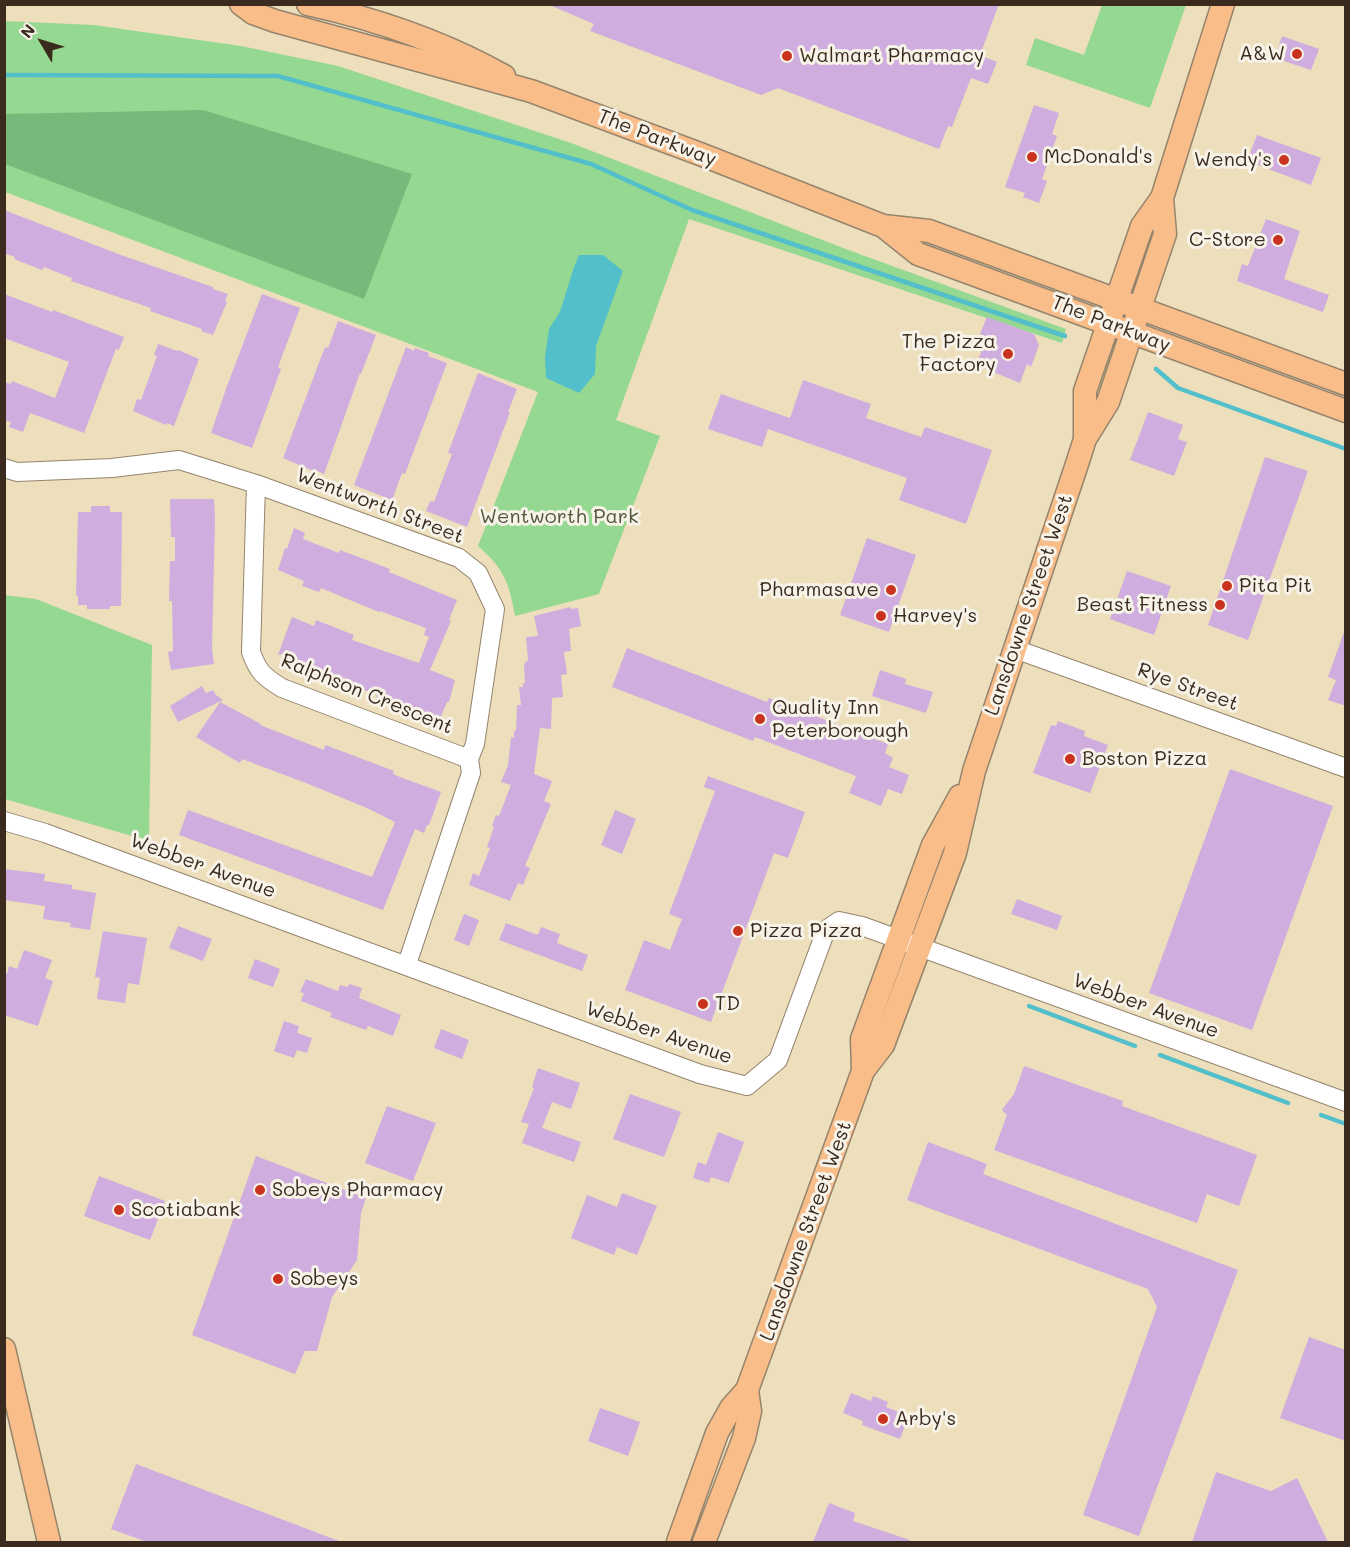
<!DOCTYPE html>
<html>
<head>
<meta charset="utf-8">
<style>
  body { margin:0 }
  #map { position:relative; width:1350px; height:1547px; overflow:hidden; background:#eddebc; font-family:Mali,sans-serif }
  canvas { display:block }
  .frame { position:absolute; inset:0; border:6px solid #3b2a1e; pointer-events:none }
  .north { position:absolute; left:12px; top:12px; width:60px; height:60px; -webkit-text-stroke:4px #f7f3e8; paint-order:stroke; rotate:308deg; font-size:16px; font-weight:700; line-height:24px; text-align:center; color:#3b2a1e }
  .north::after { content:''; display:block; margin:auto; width:21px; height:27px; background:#3b2a1e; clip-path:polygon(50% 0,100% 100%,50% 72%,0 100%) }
</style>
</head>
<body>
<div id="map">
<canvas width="1350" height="1547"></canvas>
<div class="frame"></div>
<div class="north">N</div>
</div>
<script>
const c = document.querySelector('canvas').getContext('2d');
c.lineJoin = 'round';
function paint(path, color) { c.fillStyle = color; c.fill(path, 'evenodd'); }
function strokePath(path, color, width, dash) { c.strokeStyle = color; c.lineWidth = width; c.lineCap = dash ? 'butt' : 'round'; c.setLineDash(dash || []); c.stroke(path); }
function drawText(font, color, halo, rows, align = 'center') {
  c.font = font + ' Mali,sans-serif'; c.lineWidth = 6; c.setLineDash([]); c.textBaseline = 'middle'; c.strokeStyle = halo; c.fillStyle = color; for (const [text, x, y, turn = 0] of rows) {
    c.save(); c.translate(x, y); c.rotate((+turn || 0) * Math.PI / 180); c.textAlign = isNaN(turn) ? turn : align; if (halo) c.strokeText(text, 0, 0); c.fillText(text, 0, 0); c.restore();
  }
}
paint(new Path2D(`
  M1102,5H1186L1150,108L1026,65L1035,38L1084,55Z
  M4,21L94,25L241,46L338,66L571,143L851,251L1066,329L1062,343L689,219L616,420L660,436L599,594L515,616C509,582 504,569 478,546L538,392L5,192Z
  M4,595L36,599L152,645L149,841L5,799Z`), '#95d891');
paint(new Path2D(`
  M203,110L412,174L364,299L5,164V114Z`), '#78b87b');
paint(new Path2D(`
  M579,255H603L623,271L596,346L595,374L579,393L546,378L545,357L549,329L560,312L574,267Z`), '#52bfcb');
strokePath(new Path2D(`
  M4,75L278,76L591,164L692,210L1065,336
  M1156,369L1178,388L1346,449
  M1029,1006L1135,1046
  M1160,1055L1288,1103
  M1321,1115L1346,1124`), '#52bfcb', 4.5);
paint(new Path2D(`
  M547,4H999L980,55L997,62L988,84L971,78L952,127L948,126L939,149L778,88L761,95L590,31L594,24Z
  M1282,36L1319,49L1311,70L1275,58Z
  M1034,105L1059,113L1052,134L1057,136L1042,179L1047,181L1039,203L1023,197L1025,193L1005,187Z
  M1257,135L1321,158L1311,185L1247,161Z
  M4,210L121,255L213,287V289L228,294L225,301L227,302L213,335L201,331L202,329L150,311L151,308L71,281L72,278L44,267L42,270L14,259L15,257L4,253Z
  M1266,219L1300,231L1284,279L1329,295L1323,312L1237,281L1242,264L1248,266Z
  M4,294L52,312L53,310L124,337L119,350L116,349L84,433L30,413L23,432L9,427L11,422L4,420V382L11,384L12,381L55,398L69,362L4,338Z
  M262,294L300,308L278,367L281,369L252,448L211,433L227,386Z
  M987,317L1034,334L1039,345L1031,367L1027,364L1020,383L976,365L987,337L980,334Z
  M338,321L376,335L361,374L360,373L324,474L317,471L316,472L283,458L325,347L328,348Z
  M158,344L177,351L178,350L199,359L174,426L167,423L166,425L133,411L137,399L141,400L157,356L154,355Z
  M406,347L414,351L415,348L429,353L428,356L447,363L405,474L402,473L392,500L354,485Z
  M478,373L517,389L508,412H510L467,527L426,511L430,501L434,502L452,454L448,453Z
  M803,380L871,404L866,418L921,437L925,427L992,450L966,524L899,500L907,478L768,429L762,447L708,429L721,394L790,418Z
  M1148,412L1183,425L1178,439L1187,442L1174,476L1130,460Z
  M1265,457L1308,471L1248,640L1208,625Z
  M170,499H214L215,518L212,649L214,664L171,670L168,652L173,651L172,601H169L170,561H175V537H171Z
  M91,506H110V512H122L121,606H110V609H87V605H78V595L76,596L78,512H91Z
  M294,528L305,533L303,539L339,553L340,550L390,569L389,572L457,600L449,620L451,621L430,670L455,680L449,702H447L439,721L376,698L377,695L344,682L345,679L281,654L278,655L292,617L314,626L316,620L354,635L352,640L419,663L429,637L424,635L426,628L380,611L379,612L321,588L319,592L302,586L304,581L278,570L285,548L287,549Z
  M867,538L916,555L889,632L840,615Z
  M1127,571L1171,586L1154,635L1110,619Z
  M570,607L571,609L578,608L581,626L569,629L571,651L564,652L567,674L561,675L563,697L552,698L551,729L540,728L534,774L552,781L544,801L551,804L525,866L530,868L523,885L518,883L510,901L469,885L473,873L479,876L490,848L487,847L494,827L492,826L496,815L499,816L511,785L501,782L508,765L511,737L514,738V731H516L517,705H521L519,687H523V683H525L524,664L528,660L526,637L538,636L534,616Z
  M1344,632L1346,633V706L1328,700L1336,680L1328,677Z
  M627,648L767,702L769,698L888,744L885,753L893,758L889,767L909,775L902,794L888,789L881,806L849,793L856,776L755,737L753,741L612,687Z
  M880,670L906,679L905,684L933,692L926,713L872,696Z
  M202,686L206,693L213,690L216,695L223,700L178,722L170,706Z
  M220,702L261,724L260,725L324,750L325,745L344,752L394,771L393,774L400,777L441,792L429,825H427L424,833L415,829L383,910L179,835L188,810L372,877L395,822L367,808L306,783L242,759L240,763L196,737Z
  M1058,721L1085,731L1084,736L1108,745L1090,793L1033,773L1051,725L1056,726Z
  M1230,769L1333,806L1252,1030L1149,993Z
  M708,776L805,812L788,858L774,853L711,1022L625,990L644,940L670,950L682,919L669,914L715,791L704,787Z
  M615,810L636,819L622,854L601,845Z
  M4,869L45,874L44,881L72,885V889L96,893L90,930L70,927L71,923L43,919L45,906L4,900Z
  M1017,899L1062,916L1057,930L1011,914Z
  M464,914L479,920L469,946L454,940Z
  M506,923L538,935L541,927L560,934L557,943L588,955L582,971L499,940Z
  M178,926L212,939L203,961L169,948Z
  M103,931L147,938L139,985L128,983L125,1003L97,999L100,978L95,977Z
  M24,950L52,960L45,978L53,981L38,1026L4,1015V973L7,974L9,966L17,969Z
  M255,959L280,969L273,987L248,978Z
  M306,979L338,991L340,985L348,987L349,984L362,988L359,998L401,1015L393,1036L368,1026L366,1030L330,1017L332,1013L301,1001L304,993L300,992Z
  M284,1021L299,1026L297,1033L312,1038L307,1053L297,1050L294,1058L274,1051Z
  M441,1029L469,1040L462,1059L434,1048Z
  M1024,1066L1123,1101L1122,1106L1257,1155L1239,1206L1207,1194L1197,1223L994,1150L1007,1115L1002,1110L1014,1094Z
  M538,1068L580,1083L571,1109L552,1102L542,1128L581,1142L574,1162L522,1143L529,1124L521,1122L534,1088L532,1087Z
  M630,1094L681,1112L664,1157L613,1139Z
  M387,1106L436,1123L413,1181L365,1163Z
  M718,1132L744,1142L729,1183L711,1177L709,1183L693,1178L698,1162L706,1165Z
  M928,1142L987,1164L983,1174L1238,1270L1139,1536L1083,1515L1157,1307L1148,1289L907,1200Z
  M256,1156L366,1198L361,1213L357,1260L332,1297L317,1351H305L295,1374L192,1335Z
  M99,1176L165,1201L150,1240L84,1216Z
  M622,1193L657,1206L637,1255L617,1247L614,1255L571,1238L587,1195L617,1207Z
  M1309,1337L1346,1350V1441L1280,1418Z
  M851,1393L871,1401L873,1396L888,1402L886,1407L909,1416L900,1439L862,1425L863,1421L843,1413Z
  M600,1408L640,1422L628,1456L588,1441Z
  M136,1464L339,1541V1542H147L111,1529Z
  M1216,1472L1271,1491L1297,1478L1328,1542H1192Z
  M829,1503L855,1513L853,1521L910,1540V1542H813Z`), '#cfadde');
const minor = new Path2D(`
  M4,468L17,472L112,468L179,460L256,484L459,558L478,573L495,609L475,744L469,759L471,773L407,964
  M256,484L251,652C258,672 264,677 282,688L469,759
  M1015,649L1346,768
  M4,821L45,833L700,1074L747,1086L778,1060L826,930L839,921L862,926L1346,1102`);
const major = new Path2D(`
  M241,4L253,13L275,21L531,91L700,154L883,226L929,231L1346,384
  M308,4C376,19 443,42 504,76
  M883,226L918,254L1346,411
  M1085,438V391L1142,226L1162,198L1223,4
  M863,1071L862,1039L933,845L960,796
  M4,1349L49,1542
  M678,1542L717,1433L731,1408L747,1390L863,1071L883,1045L955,853L974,771L1077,464L1085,439L1108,402L1165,234L1162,198
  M704,1542L744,1438L750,1411L747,1390`);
strokePath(minor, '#94846d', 20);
strokePath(major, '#94846d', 25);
strokePath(minor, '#fff', 18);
strokePath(major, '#f8bd89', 22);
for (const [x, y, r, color] of [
  [1297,54,6,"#c8321e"],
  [787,56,6,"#c8321e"],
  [1032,157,6,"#c8321e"],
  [1284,160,6,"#c8321e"],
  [1278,240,6,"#c8321e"],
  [1008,354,6,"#c8321e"],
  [1227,586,6,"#c8321e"],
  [891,590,6,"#c8321e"],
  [1220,605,6,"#c8321e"],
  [881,616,6,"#c8321e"],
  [760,719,6,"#c8321e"],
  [1070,759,6,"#c8321e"],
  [738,931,6,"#c8321e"],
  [703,1004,6,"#c8321e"],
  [260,1190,6,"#c8321e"],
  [119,1210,6,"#c8321e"],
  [278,1279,6,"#c8321e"],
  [883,1419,6,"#c8321e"]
]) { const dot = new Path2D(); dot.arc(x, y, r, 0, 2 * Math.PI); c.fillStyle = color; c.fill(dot); strokePath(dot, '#f7f3e8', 2); }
drawText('20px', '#3b2a1e', '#f7f3e8', [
  ["A&W",1285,54,"right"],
  ["Walmart Pharmacy",799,56],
  ["McDonald's",1044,157],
  ["Wendy's",1272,160,"right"],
  ["C-Store",1266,240,"right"],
  ["The Pizza",996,342,"right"],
  ["Factory",996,365,"right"],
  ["Pita Pit",1239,586],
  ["Pharmasave",879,590,"right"],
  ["Beast Fitness",1208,605,"right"],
  ["Harvey's",893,616],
  ["Quality Inn",772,708],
  ["Peterborough",772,731],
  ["Boston Pizza",1082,759],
  ["Pizza Pizza",750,931],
  ["TD",715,1004],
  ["Sobeys Pharmacy",272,1190],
  ["Scotiabank",131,1210],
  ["Sobeys",290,1279],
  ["Arby's",895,1419]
], 'left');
drawText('20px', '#3b2a1e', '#f7f3e8', [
  ["The Parkway",657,138,21],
  ["The Parkway",1111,324,21],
  ["Wentworth Street",380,506,21],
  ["Lansdowne Street West",1029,605,-71],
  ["Rye Street",1188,687,20],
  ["Ralphson Crescent",367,694,22],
  ["Webber Avenue",203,866,20],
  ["Webber Avenue",1146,1006,20],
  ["Webber Avenue",659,1033,19],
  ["Lansdowne Street West",806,1231,-70]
]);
drawText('20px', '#52563b', '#f7f3e8', [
  ["Wentworth Park",559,517]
]);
</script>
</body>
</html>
